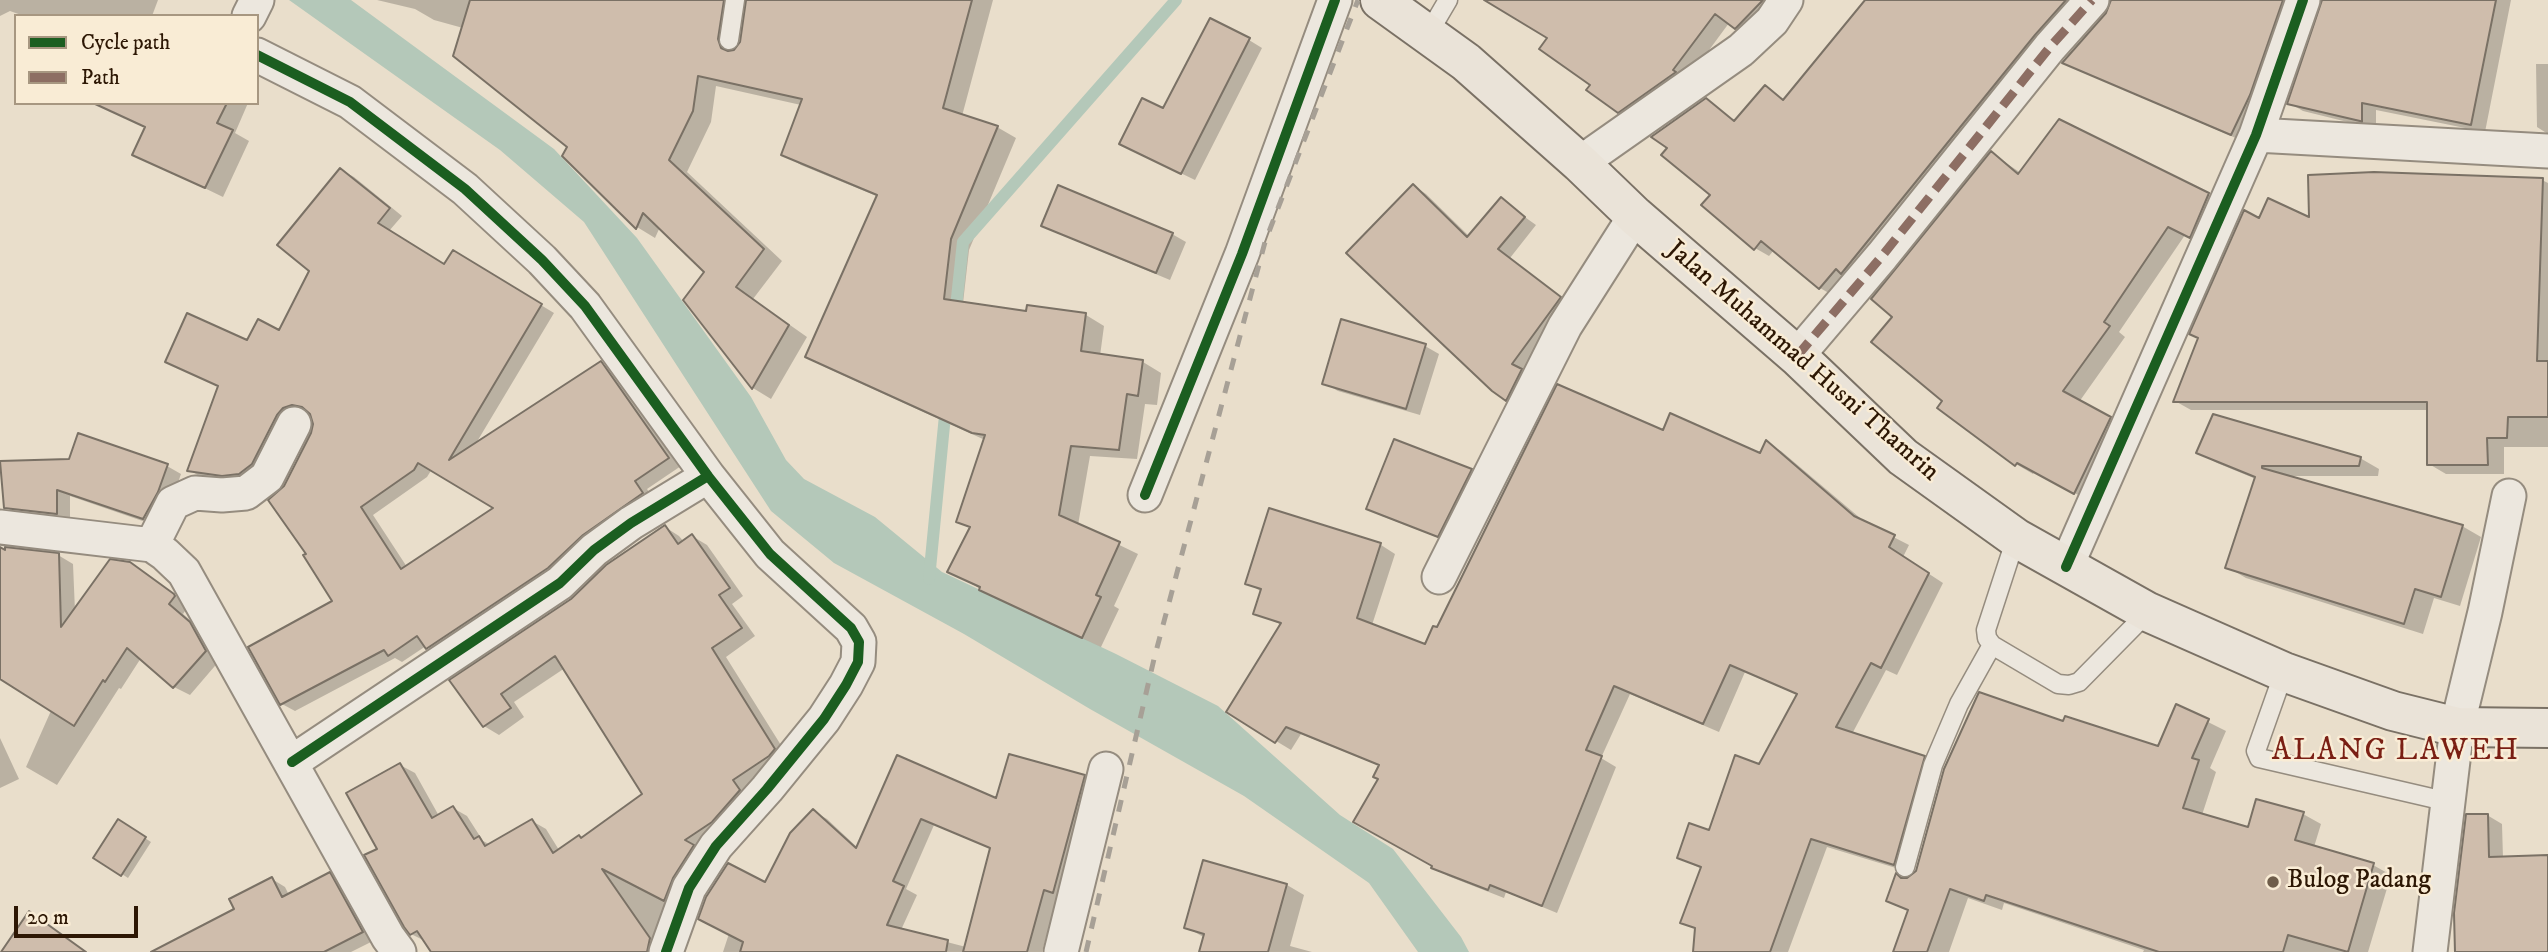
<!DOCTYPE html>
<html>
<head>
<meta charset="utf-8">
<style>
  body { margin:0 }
  #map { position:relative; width:2548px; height:952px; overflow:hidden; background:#e9decb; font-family:"IM FELL DW Pica",serif }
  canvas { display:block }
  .legend { position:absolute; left:14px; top:14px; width:245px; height:91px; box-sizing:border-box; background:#f9ecd5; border:2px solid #a79781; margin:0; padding:9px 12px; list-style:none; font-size:21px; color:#2d1704 }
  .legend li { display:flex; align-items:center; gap:14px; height:35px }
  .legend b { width:35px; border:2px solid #a79781 }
  .scale { position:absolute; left:14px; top:906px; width:124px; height:32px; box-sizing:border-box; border:4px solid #2d1704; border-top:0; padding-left:9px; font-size:21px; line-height:24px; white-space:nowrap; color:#2d1704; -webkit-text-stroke:5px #f9ecd5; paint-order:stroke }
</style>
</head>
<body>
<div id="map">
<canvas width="2548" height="952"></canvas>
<ul class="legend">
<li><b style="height:9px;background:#1b5e20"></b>Cycle path</li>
<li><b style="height:9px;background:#8d6e63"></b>Path</li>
</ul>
<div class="scale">20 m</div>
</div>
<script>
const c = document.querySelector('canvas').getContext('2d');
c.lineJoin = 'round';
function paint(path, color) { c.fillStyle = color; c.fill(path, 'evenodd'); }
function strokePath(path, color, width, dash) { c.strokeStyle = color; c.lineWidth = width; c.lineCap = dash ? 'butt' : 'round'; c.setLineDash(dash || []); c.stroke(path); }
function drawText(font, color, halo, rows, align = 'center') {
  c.font = font + ' "IM FELL DW Pica",serif'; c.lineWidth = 5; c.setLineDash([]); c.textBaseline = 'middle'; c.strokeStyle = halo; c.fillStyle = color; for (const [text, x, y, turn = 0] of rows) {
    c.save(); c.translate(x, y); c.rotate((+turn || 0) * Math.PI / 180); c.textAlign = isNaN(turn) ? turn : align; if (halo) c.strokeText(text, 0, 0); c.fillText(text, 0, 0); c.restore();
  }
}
paint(new Path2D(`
  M289,0H351L554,149L637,238L751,397L786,460L804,479L875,517L942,572L1116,654L1218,706L1340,815L1393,849L1461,937L1469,952H1418L1369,883L1244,796L1090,709L964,634L834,563L771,511L584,222L500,150Z`), '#b4c8b9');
paint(new Path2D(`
  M0,0H158L152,16H24L10,11L0,16Z
  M377,0H993L962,116L997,127L1016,138L969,250L963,303L1028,313L1029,307L1086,315L1104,326L1100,356L1143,362L1161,373L1157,405L1145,404L1137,459L1090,456L1078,525L1138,554L1114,606L1119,609L1101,647L1000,600L949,571L971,529L958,521L985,440L825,367L807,357L879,197L801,165L783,154L801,105L716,86L711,122L687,172L782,261L753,299L807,337L771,399L753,388L686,300L706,272L660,227L655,238L637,227L564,155L569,146L463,28L434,20L415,9ZM743,14L746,15L742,43L736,50Z
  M1487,0H1785L1751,37L1729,23L1687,80L1634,120L1619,111L1549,38Z
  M1869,0H2087L1834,296L1820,288L1774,250L1769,256L1755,248L1706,100L1736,122L1766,88L1785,100Z
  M2112,0H2300L2245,142L2078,70L2108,14Z
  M2323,0H2511L2485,132L2376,110V129L2303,111L2289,103Z
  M1249,40L1262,48L1195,180L1135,151L1164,110Z
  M2536,64H2548V134L2537,127Z
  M134,103H248L235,133L249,141L223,197L134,154L146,128L127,118Z
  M2059,122L2225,204L2207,246L2185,235L2119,332L2125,337L2079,402L2126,428L2091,502L2035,471L2033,474L2016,464L1939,407L1945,400L1895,316L1991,153L2021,173Z
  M341,170L354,177L402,216L389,231L445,266L453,252L554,313L475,445L601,363L614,370L681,466L647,489L655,501L441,655L426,646L402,662L395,658L295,711L282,704L335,601L309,554L286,487L313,433L315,424L311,412L296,415L252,481L202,478L190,470L220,387L167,361L280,332L311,270ZM432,469L496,508L407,567L373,515L427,477Z
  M2542,180L2548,183V447H2504V474H2446L2429,464V410H2191L2175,401L2259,220H2311Z
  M1414,186L1426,194L1470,237L1501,200L1536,225L1510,258L1572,306L1519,407L1507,400L1349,253Z
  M1043,225L1172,234L1186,242L1170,280L1057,233Z
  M1425,346L1439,354L1420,415L1338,391L1324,383Z
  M1664,432L1761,455L1766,443L1781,451L1866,523L1909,545L1903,557L1943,583L1897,675L1886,670L1852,734L1924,757L1939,766L1909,872L1827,847L1788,952H1694L1697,930L1682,922L1702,869L1679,858L1710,832L1760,766L1798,695L1745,672L1719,732L1630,694L1601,758L1616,767L1557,913L1506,892L1504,898L1448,876L1433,867L1380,779V766L1301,734L1291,750L1228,712L1282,625L1255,613L1262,592L1247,583L1270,511L1381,545L1395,554L1372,625L1425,647L1437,630Z
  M79,435L167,466L181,474L172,500L157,526L70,496V521L19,515L5,507L4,473L0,472V462L70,460Z
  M2198,453L2360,458L2379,469L2378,476H2288L2462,526L2481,537L2460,606L2434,598L2423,634L2246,578L2227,567L2256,479L2217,463Z
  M1471,471L1484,478L1452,543L1382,516L1368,508Z
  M665,527L679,536L684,542L692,536L707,545L743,596L732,604L755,636L726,657L789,758L663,952H433L427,942L411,934L380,849L400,765L415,773L439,816L453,808L467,816L483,841L491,845L532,821L546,829L559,850L581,836L584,838L645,794L565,668L514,702L524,717L499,735L484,726L451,681L572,600Z
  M0,548L58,555L73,564L75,611L129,563L189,605L183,614L205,633L220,660L190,695L174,687L141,658L121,689L119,688L57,785L26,767L62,686L0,650Z
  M2176,706L2226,731L2210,768L2216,772L2202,815L2250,829L2303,814L2321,824L2314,847L2373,865L2391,875L2368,952H2143L2144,950L2004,903L2002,910L1968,898L1949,952H1904L1910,912L1888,901L1903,880H1908L2064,723L2159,748Z
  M0,738L19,779L0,788Z
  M898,757L998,801L1084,776L1097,784L1067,899L1057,897L1042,952H723L738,906L765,885L813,811L827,819L858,848ZM934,825L991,849L966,947L901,930L917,895L906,889Z
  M2487,815L2502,824L2503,858L2548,857V952H2457Z
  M119,821L151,842L128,878L96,857Z
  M330,874L343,882L375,940L351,952H163L236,910L272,879L285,887L289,895Z
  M1287,885L1304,895L1290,946L1312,952H1201L1205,938L1186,927Z`), '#0003');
strokePath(new Path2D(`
  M955,317L963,242L1176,0
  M929,579L946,405`), '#b4c8b9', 12);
const building = new Path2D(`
  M470,0H724L718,39L721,48L728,51L734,50L740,42L746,0H972L943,108L998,126L951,239L944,299L1026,311L1027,305L1086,313L1081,351L1143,360L1138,396L1127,394L1119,450L1071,446L1059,515L1120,542L1096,595L1101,597L1082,638L979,590L980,587L947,572L970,527L956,522L985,435L972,433L805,357L877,195L781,155L802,99L698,76L693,111L669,160L764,249L736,287L789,325L752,389L683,300L704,272L643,213L636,229L562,156L567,147L453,56Z
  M1484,0H1763L1735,29L1715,14L1673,70L1676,72L1618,113L1586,90L1590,85L1539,49L1547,38Z
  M1865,0H2066L2035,35L1841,274L1836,269L1819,289L1761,241L1754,250L1701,205L1710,195L1661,155L1667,148L1651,137L1706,98L1734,121L1765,85L1783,100Z
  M2111,0H2283L2250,95L2231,135L2062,63L2106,13Z
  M2322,0H2496L2471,125L2362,103V122L2360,121L2287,104Z
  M1210,18L1250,38L1181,174L1119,144L1142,98L1163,108Z
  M93,103H227L217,123L233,130L205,188L132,155L145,127Z
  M2059,119L2209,193L2190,238L2168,227L2104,322L2110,326L2063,391L2111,417L2074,494L2017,463L2015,466L1937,408L1942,401L1871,342L1892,317L1871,299L1991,151L2018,174Z
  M340,168L390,208L378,223L444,264L453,250L542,304L449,460L601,361L669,458L635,481L643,493L583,535L548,568L426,649L417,636L388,656L384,650L280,705L248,647L332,601L303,555L306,554L268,500L284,486L311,433L313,424L310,414L302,407L292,405L283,408L277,415L252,464L239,474L222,476L187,471L218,386L165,362L187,313L247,340L258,319L279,330L309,271L277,245ZM418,463L493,508L401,569L361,507L414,470Z
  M2374,172L2543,178L2537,361H2548V417H2508L2507,438H2487L2488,465H2427V402H2173L2198,338L2189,334L2244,210L2259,218L2268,198L2309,217L2308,175Z
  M1413,184L1467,237L1501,197L1525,217L1498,249L1561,297L1512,364L1522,369L1506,401L1492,391L1346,253Z
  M1058,185L1173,233L1156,273L1041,226Z
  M1341,319L1426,344L1406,409L1322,384Z
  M1557,384L1663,430L1670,413L1760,453L1766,440L1854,516L1895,535L1889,547L1929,573L1881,668L1871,663L1836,727L1925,756L1894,865L1811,839L1770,952H1693L1695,928L1680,923L1701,867L1677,858L1689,823L1709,830L1735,755L1759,764L1797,694L1730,665L1703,724L1614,686L1586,750L1602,756L1542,906L1490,885L1488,890L1431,868L1432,866L1353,822L1378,779L1373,777L1379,765L1286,727L1275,743L1226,712L1281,623L1253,614L1261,589L1245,584L1269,508L1381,543L1357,618L1425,644L1433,626L1437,627Z
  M2213,414L2361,457L2359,466H2262V468L2463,525L2441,597L2415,589L2404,624L2225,568L2255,477L2196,453Z
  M78,433L168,464L158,492L143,519L57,490V514L4,508L0,461L69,459Z
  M1394,439L1472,469L1438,537L1366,509Z
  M665,525L678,544L692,534L730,588L719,595L742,628L712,648L775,749L769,756L733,780L740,790L712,822L685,840L694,845L673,878L664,901L602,869L650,938L647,952H431L417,931L410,935L404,927L364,855L377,849L346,793L400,763L432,818L453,806L474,839L479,836L485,846L532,819L553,853L579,835L581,838L642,794L555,656L501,694L511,708L483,727L449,680L571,599L606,565Z
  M0,547L5,550V547L59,553L61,627L110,559L130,562L174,594L175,596L169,604L190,622L206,651L173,688L127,648L105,682L103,680L74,726L0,679Z
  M1979,692L2063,721L2065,716L2158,746L2176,704L2209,719L2192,758L2199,760L2183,808L2248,827L2256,799L2304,812L2295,840L2374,863L2348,952L2288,935L2283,952H2159L1986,895L1984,901L1950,889L1927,952H1893L1908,910L1886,901L1896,873L1901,878H1907L1916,871L1944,769Z
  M1009,754L1085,775L1053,893L1044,890L1027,952H963L990,848L921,819L893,881L904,886L887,925L948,940L946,952H740L743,942L698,919L706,897L728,863L765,882L790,833L813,809L856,848L897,755L996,798Z
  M2466,814H2488L2489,857L2548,855V952H2455L2454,913Z
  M118,819L146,837L121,876L93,858Z
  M1203,860L1287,884L1268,952H1199L1204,934L1184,928Z
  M330,872L363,932L324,952H151L234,909L229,899L272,877L282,897Z
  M29,911L86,952H1Z`);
paint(building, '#cfbdac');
strokePath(building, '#7a7165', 2);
const lane = new Path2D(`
  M1428,34L1448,0
  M729,40L735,0
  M2016,538L1986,630L1987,638L1992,645L2058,684L2069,685L2079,682L2148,612
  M2284,672L2256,751L2259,758L2449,802
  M1905,867L1933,765L1959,704L1992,645`);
const street = new Path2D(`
  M249,16L257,0
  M257,55L350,102L465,189L542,260L585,306L708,476L631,523L594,550L560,583L292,762
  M2256,135L2548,151
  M1580,163L1741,50L1772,21L1786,0
  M1797,356L1882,256L2050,47L2092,0
  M1145,495L1242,254L1335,0
  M0,527L152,545L165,554L184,572L388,937L399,952
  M152,545L173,503L195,493L222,495L246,493L267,477L294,424
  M2066,567L2256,135L2303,0
  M1439,577L1565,326L1635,216
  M666,952L689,888L716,846L767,789L824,719L846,685L858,662L859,642L851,628L770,554L708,476
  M1061,952L1106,769
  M2430,952L2457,727L2485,612L2509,496`);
const primary = new Path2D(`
  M1380,0L1466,62L1580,163L1635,216L1797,356L1903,457L2016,538L2148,612L2284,672L2393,711L2457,727L2548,728`);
strokePath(lane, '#958c7f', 21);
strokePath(street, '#958c7f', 37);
strokePath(primary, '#7a7165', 42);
strokePath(lane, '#ece7de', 18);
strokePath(street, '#ece7de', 33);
strokePath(primary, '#eae3d8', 38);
strokePath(new Path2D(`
  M1086,952L1154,659L1265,242L1358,0`), '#a7a096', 5, [12, 12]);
strokePath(new Path2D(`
  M1797,356L1882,256L2050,47L2092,0`), '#8d6e63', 9, [18, 9]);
strokePath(new Path2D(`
  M257,55L350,102L465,189L542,260L585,306L708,476L631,523L594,550L560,583L292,762
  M1145,495L1242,254L1335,0
  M2066,567L2256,135L2303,0
  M666,952L689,888L716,846L767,789L824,719L846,685L858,662L859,642L851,628L770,554L708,476`), '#1b5e20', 10);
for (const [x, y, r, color] of [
  [2273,882,7,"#6f5d4a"]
]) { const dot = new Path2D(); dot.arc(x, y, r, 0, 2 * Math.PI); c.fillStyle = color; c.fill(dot); strokePath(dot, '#f9ecd5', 2.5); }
drawText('26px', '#2d1704', '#f9ecd5', [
  ["Jalan Muhammad Husni Thamrin",1802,362,41]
]);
drawText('26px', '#2d1704', '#f9ecd5', [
  ["Bulog Padang",2287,882]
], 'left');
c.letterSpacing = '2px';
drawText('30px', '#7a1f14', '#f9ecd5', [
  ["ALANG LAWEH",2396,753]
]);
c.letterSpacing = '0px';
</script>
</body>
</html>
